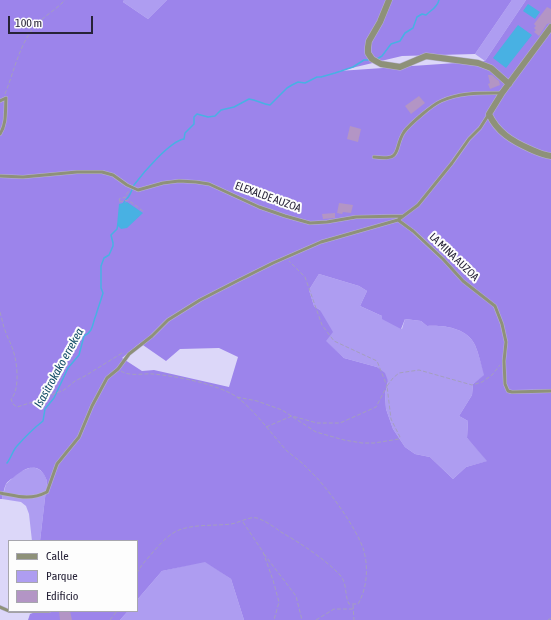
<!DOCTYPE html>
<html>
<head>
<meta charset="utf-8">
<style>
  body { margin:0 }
  #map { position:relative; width:551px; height:620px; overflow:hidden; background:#dcd7f9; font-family:"Asap Condensed",sans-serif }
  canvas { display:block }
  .legend { position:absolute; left:8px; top:540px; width:130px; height:72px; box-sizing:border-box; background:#fdfdfd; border:1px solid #a7a6ae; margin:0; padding:5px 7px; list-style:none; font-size:12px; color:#272338 }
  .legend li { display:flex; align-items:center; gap:8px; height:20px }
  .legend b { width:20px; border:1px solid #a7a6ae }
  .scale { position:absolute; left:8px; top:16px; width:85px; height:18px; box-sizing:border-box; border:2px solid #272338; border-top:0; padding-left:5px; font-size:12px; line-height:14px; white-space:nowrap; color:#272338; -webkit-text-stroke:3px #fdfdfd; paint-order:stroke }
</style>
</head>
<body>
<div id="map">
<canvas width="551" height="620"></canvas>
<ul class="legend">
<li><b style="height:5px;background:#8e9179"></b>Calle</li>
<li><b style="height:11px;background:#ae9df1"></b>Parque</li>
<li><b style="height:11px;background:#b395c5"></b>Edificio</li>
</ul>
<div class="scale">100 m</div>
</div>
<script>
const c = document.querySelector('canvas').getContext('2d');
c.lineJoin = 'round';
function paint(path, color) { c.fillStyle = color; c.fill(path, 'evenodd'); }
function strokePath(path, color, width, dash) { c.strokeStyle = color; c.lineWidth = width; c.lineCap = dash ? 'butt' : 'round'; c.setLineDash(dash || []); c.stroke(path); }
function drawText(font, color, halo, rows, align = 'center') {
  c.font = font + ' "Asap Condensed",sans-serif'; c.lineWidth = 4; c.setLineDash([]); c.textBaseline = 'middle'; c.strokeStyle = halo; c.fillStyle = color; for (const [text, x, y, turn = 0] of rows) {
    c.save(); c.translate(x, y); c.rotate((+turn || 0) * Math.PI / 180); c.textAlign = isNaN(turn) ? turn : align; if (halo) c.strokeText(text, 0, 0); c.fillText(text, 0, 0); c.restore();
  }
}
paint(new Path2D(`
  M124,0H167L148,19L123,2Z
  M512,0H526L485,61L475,54Z
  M319,274L359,286L367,291L360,306L382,316L402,329L405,319L421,321L427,326C444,325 467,328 475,345C479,354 481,365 485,375L473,384L472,395L459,416L468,421L467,438L488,461L466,467L453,479L430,457L415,454L405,447L393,429L386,409L385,394L388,381L377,367L344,358L325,341L320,310L314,306L309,290Z
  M32,467C41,469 44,472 47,481L40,541H32L29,514L26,506L21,502L2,499L6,484L19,472Z
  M205,561L231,579L244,620H120L128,611H137V600L162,571Z`), '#ae9df1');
paint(new Path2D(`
  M0,0H124L123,2L148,19L167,0H512L475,54L402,56L339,71L485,61L526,0H551V620H244L231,579L205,562L162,571L137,600V541H40L47,481C40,461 26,466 13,478C11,479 7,482 6,484C4,488 3,495 2,499H0ZM319,274L359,286L367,291L360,306L382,316V319L401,329L405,319L421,321L427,326C444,325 467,328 475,345C479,354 481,365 484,375L473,384L472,395L459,416L468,421L467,438L487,461L466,467L453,479L430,457L415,454L405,447L393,429L386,409L385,394L388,381L385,373L377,367L344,358L326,341L333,332L320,310L314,306L309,290ZM140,343L166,361L180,349L219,348L238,357L229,387L154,370L142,371L122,358Z
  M38,611H128L120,620H28L30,614Z`), '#9c84eb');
paint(new Path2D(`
  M528,4L540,12L535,19L523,11Z
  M518,25L532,35L506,68L493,58Z
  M127,202L143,213L127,228L121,229L117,225L119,204Z`), '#48b1e3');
strokePath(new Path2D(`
  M377,59L382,56L391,44L400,41L405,33L413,28L417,17L422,14L426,15C432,9 437,8 439,0
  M123,204C125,200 127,199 129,196C131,193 132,189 134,185C143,173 170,141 184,139L185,133L194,124V117L197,114L208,117L215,116L221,110L234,107L249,99C257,100 262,104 270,105L287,88L292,85L298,82L305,83L317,77H321L335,73L353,67L364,60H368
  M7,463C11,458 13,450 17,446C25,437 34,428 43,421L45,409L54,398L68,368L79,355L84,336C94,331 92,324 96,315C98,308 101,300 103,293L101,288V266L104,258L109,255L113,246V243L111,235L117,229L118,224`), '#48b1e3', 1.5);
paint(new Path2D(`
  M547,7L551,9V23L547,24L539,36L534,32L536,30L534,28L536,26L534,24Z
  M488,75H492L499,81L500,85L490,89L488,84L490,83Z
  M419,96L425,103L411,114L405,106Z
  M350,126L361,129L358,142L347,139Z
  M339,203L353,205L351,213L343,212L342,214L337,213Z
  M335,213V218L323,219L322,214Z
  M59,611H70L72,620H60Z`), '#b395c5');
const lane = new Path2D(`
  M0,101L6,98C5,111 7,123 0,134
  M489,114L480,128L469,139L452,163L418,205L398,220L413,231L443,259L463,281L495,306L502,324L506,342L504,361L505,384L508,391L512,392L551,391
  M374,157C404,161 393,149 404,132C410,124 432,105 441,101C460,92 482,93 502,93
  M0,176L23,177L77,172H102L113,175L127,185L138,190L163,183L179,181L196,182L209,184L259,207L285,216L310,223L327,222L356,217L403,216
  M0,493C17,496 29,501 47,492L57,464L79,437L92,406L107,378L118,369L129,354L152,336L168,320L200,300L237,281L273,263L321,242L398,220
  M0,607L9,611
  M9,611H49`);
const street = new Path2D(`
  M389,0L380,22L369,41L368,47V53L372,59L381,64L400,67L426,56L478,63L491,68L509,84
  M551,27L502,93L489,114C497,132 512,141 530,149C537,152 543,155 551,156`);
strokePath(lane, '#b8b3d2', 4);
strokePath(street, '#b8b3d2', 7);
strokePath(new Path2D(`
  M5,94C14,72 19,45 35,26C44,16 57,9 65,0
  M120,201L119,199L126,197V195L129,191
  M119,202L128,200L143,211
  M0,312C2,319 3,326 6,333C7,337 10,341 11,345C17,357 21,389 11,399L13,404L17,407L36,401L64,390L75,381L85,376L122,353L124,354
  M121,371C130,377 143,373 153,374C176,376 210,383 230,393C249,402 272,435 287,451C294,457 302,462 308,469C326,485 355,526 363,548C369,566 367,589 358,604H349C344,594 348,585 340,575C325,559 300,543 281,532C274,527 266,521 257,518C249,516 239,523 231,524C214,526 195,524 179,530C169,534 161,543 154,551C148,558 141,565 137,573
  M237,397L257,401L282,410L316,432L344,440L362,443H374L399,439L400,437L391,419L387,386L393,378L399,373L419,370L472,385L482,382L492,375L500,365
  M266,427L292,416L317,423H340L376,407L387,386L377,361L334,341L322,325L305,277L289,261
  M243,522L263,552L273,580L279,602L274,620
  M264,554L296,596L302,620
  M353,605L354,620
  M110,620L117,611
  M316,620L334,609H353
  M548,620L551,618`), '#a49fbd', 1, [4, 2]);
strokePath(lane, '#8e9179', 3);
strokePath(street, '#8e9179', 6);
drawText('11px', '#272338', '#fdfdfd', [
  ["ELEXALDE AUZOA",268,197,20],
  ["LA MINA AUZOA",454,257,44]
]);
drawText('italic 12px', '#124c66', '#fdfdfd', [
  ["Isasitrokako errekea",59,368,-61]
]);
</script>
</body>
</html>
